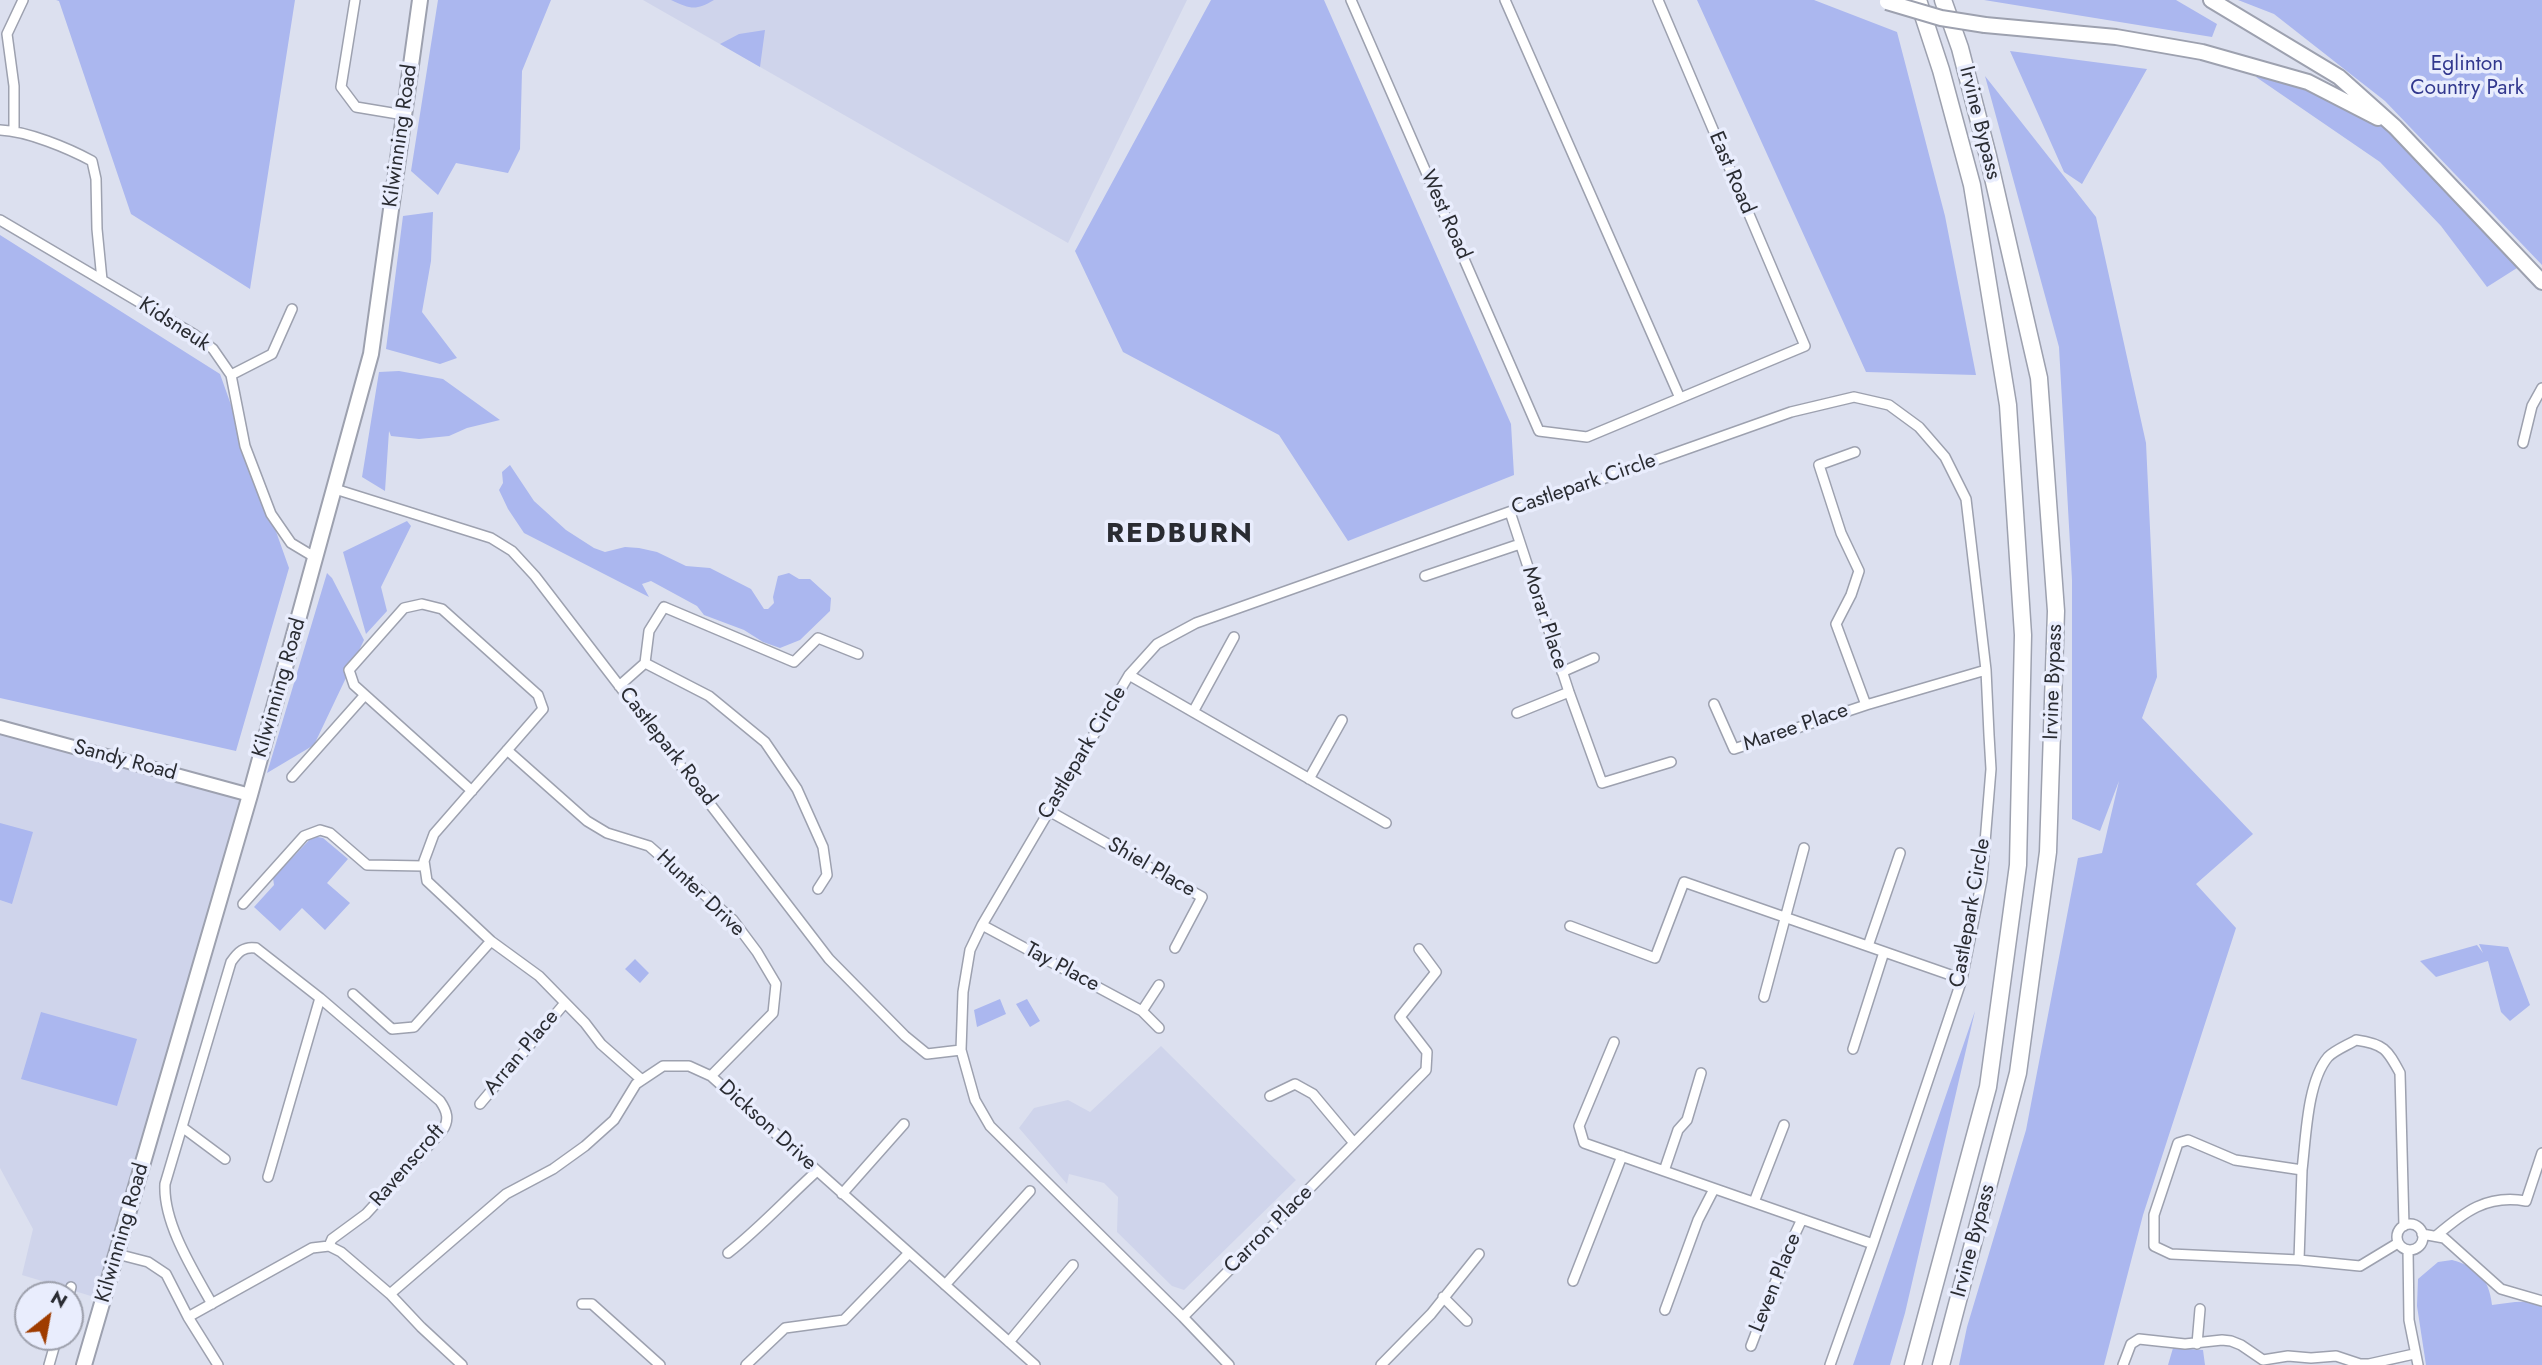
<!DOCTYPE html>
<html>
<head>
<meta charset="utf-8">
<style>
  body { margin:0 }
  #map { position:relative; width:2542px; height:1365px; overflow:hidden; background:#dce0ef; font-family:Jost,sans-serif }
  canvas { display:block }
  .north { position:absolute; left:14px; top:1281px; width:70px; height:70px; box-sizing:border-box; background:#e9edfd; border:2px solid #9da0ac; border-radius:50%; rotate:31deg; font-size:19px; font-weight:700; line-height:28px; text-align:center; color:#2a2c32 }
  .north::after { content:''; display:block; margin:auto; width:24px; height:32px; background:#9f3c00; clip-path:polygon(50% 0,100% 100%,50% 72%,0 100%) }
</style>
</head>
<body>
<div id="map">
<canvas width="2542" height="1365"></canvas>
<div class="north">N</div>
</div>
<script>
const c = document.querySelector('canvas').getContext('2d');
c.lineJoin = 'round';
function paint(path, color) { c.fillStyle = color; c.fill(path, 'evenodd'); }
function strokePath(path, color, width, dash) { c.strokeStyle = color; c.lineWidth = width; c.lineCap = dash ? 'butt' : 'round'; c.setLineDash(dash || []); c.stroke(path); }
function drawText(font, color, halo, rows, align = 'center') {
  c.font = font + ' Jost,sans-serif'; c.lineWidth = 7; c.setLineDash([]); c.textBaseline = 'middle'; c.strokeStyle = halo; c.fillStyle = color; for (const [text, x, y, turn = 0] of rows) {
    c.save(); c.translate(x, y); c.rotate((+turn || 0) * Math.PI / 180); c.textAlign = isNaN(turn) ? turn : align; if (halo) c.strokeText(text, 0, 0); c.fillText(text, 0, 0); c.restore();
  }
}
paint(new Path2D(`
  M643,0H1187L1068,243Z
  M0,730L250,795L104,1300L22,1275L33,1229L0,1168Z
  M1161,1046L1296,1180L1184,1290L1172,1286L1117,1232L1118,1197L1104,1183L1069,1174L1067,1184L1019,1128L1034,1108L1068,1100L1090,1112Z`), '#cfd4eb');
paint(new Path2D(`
  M56,0H295L250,289L131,214L59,1Z
  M438,0H551L522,71L520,149L508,173L456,163L438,195L411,171Z
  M671,0H714C695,11 691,9 671,0Z
  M1211,0H1324L1511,424L1514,475L1348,541L1279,435L1123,352L1075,251Z
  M1697,0H1814L1897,32L1945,216L1976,375L1866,372Z
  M1984,0H2176L2217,24L2212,37Z
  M2238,0H2542V265L2385,101L2274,14Z
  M765,30L760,67L720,44L739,34Z
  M2010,51L2147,69L2082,184L2064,172Z
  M2266,70L2364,111L2413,146L2517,268L2487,287L2441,226L2380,162L2256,77Z
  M1985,76L2096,217L2146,443L2157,677L2142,718L2253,834L2196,884L2236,928L2143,1215L2104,1365H1959L1967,1327L2026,1130L2078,858L2102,853L2119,781L2100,831L2072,819V580L2059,347Z
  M433,212L431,261L422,312L457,358L440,364L386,349L403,216Z
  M0,235L220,374L289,568L236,751L0,698Z
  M399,371L443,379L500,420L467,428L449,436L419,439L391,436L389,431L385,491L362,477L379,372Z
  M510,465L534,501L566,530L594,548L605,552L625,547L639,548L657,552L686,566L710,568L751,589L764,609H768L774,603L773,597L778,576L789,573L799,579H810L831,598L830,611L800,640L780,648L763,642L744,630L704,615L697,606L651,581L642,584L649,597L524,533L508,509L499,490L503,483L502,472Z
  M407,521L411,526L381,587L387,611L366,634L343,552Z
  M327,573L332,578L364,640L314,745L267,773Z
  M0,823L33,832L12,904L0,900Z
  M313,836L323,838L348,859L327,883L350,903L325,930L302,908L280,931L254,907L274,885L273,878Z
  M2479,944L2508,947L2530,1005L2510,1021L2501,1012L2488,961L2436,977L2420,961L2477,945L2483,953Z
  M635,959L649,973L640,983L625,969Z
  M1000,999L1006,1014L977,1027L974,1010Z
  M1027,999L1040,1021L1030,1027L1016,1004Z
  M1975,1011L1905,1313L1890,1365H1853Z
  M41,1012L137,1039L117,1106L21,1079Z
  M2452,1260C2477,1267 2489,1278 2492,1305C2508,1303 2527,1299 2542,1305V1365H2426L2417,1306L2418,1279L2438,1262Z
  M2173,1348L2203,1350L2205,1365H2168Z`), '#abb7ef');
const minor = new Path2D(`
  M355,0L341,87L356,107L404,115
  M1351,0L1539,431L1587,437L1805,346L1658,0
  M1505,0L1680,398
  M0,130C27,131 68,148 92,161L96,179L97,229L102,280
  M14,130V86L7,34L23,0
  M0,220L195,335L213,349L231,375L245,446L271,514L291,543L316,558
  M231,375L272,354L292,309
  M2523,443L2532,406L2542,388
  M1855,452L1819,465L1841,533L1859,571L1851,595L1836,624L1866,705
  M335,489L491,538L512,551L535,576L829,959L905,1036L927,1054L961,1050
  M1510,512L1569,692L1602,783L1671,762
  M1425,576L1520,544
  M645,663L649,631L664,607L794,662L818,638L858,654
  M1562,672L1594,658
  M1129,675L1386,823
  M619,686L645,663L709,696L765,742L797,789L823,847L827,875L818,889
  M1714,704L1734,749L1866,705L1986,670
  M1193,712L1234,637
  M1517,713L1569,692
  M507,750L587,821L607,833L649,846L733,920L757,952L776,984L773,1013L711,1076
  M292,777L364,696
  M1309,779L1342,720
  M472,791L354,685L349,670L404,608L422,604L442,609L538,695L543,709L434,834L424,861L427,881L491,941L539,976L585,1023L601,1044L642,1080
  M1049,811L1202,897L1175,948
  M243,904L304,836L320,830L330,833L367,865L424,866
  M982,925L1142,1011L1159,1028
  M1570,926L1655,958L1684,882L1962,979
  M1868,946L1900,853
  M353,994L392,1029L414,1027L491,941
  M1764,997L1804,848
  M1142,1011L1159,985
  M1614,1042L1579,1126L1584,1143L1873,1244
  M1853,1049L1884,952
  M1270,1096L1295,1084L1313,1094L1354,1143
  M480,1104L565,1003
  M182,1127L225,1159
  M2302,1170C2306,1138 2307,1082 2328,1057C2335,1050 2348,1045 2356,1040C2384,1044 2387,1049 2400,1073L2404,1226
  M1664,1171L1678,1130L1687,1120L1701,1073
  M268,1177L320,998
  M842,1194L904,1124
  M1754,1202L1784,1125
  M2397 1237a13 13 0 1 1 26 0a13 13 0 1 1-26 0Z
  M2422,1234L2444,1238L2501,1289L2542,1301
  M2436,1236C2464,1212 2487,1194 2526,1201L2542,1153
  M2408,1250L2409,1320L2418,1365
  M728,1253C760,1228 787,1198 817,1171
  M117,1254L148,1262L166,1274L188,1317L218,1365
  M2299,1260L2302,1170L2235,1160L2188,1140L2178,1143L2154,1215V1246L2171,1254L2299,1260L2360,1266L2398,1243
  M1573,1281L1622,1156
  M945,1285L1030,1191
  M390,1294L506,1194L553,1169L585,1146L614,1120L636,1084L663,1066H689L711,1076L1035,1365
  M69,1295L71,1287
  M1443,1297L1467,1321
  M212,1304C193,1270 163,1223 165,1184L231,962C238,952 244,946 256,948L320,998L440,1101C447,1111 450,1120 442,1131L366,1214L332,1239L329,1246
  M582,1304H592L660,1365
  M1665,1310L1698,1220L1714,1189
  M188,1317L312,1248L329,1246L341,1252L390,1294L421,1327L462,1365
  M1183,1317L1426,1070L1427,1052L1400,1017L1436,972L1419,949
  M1009,1342L1073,1265
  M2197,1344L2200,1309
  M1751,1346L1788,1249L1802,1219
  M49,1365L57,1337
  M746,1365L785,1328L844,1320L909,1253
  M1229,1365L1183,1317L990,1126L975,1100L961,1050L963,992L970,950L982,925L1129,675L1157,644L1196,623L1791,412L1854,397L1889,405L1919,427L1945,457L1966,499L1986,670L1989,735L1991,769L1982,879L1962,979L1873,1244L1830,1365
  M1381,1365L1431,1314L1479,1254
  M2123,1365L2131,1344L2139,1339L2185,1344L2222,1340L2231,1341L2241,1345L2263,1360L2288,1356L2311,1358L2336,1356L2360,1364H2369L2414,1354`);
const secondary = new Path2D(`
  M0,727L250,795`);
const primary = new Path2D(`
  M2211,0L2339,77L2395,127L2542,282
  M1985,25L2116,37L2202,52L2308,82L2378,118
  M84,1365L250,795L371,354L420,0`);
const trunk = new Path2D(`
  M1913,1365L1988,1087L2018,865L2023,635L2008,405L1972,185L1941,70L1918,0
  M1941,1365L2018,1073L2048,852L2056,611L2039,378L1988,156L1960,48L1943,0`);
strokePath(minor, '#9da1af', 12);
strokePath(secondary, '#9da1af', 16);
strokePath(primary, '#9da1af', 18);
strokePath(trunk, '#9da1af', 19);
strokePath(minor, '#fff', 9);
strokePath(secondary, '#fff', 12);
strokePath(primary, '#fff', 14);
strokePath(trunk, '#fff', 16);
const primaryBridge = new Path2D(`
  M1887,2L1941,18L1985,25`);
strokePath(primaryBridge, '#9da1af', 18, []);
strokePath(primaryBridge, '#fff', 14);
drawText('21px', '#32388e', '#e9edfd', [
  ["Eglinton",2467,65],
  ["Country Park",2467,89]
]);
drawText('21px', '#2a2c32', '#e9edfd', [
  ["Irvine Bypass",1979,123,76],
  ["Kilwinning Road",401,136,-82],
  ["East Road",1731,173,67],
  ["West Road",1445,215,66],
  ["Kidsneuk",174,325,33],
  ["Castlepark Circle",1584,485,-19],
  ["Morar Place",1544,618,72],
  ["Irvine Bypass",2054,682,-88],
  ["Kilwinning Road",280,688,-74],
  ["Maree Place",1796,728,-19],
  ["Castlepark Road",667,747,52],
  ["Castlepark Circle",1083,753,-59],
  ["Sandy Road",125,761,15],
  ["Shiel Place",1151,868,30],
  ["Hunter Drive",700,894,44],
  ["Castlepark Circle",1971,913,-80],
  ["Tay Place",1062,968,28],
  ["Arran Place",522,1053,-50],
  ["Dickson Drive",767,1126,42],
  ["Ravenscroft",408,1166,-49],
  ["Carron Place",1269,1230,-45],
  ["Kilwinning Road",123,1233,-74],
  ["Irvine Bypass",1974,1241,-75],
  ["Leven Place",1776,1283,-68]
]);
c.letterSpacing = '2px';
drawText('bold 28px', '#2a2c32', '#e9edfd', [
  ["REDBURN",1180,535]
]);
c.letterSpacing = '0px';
</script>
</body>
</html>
